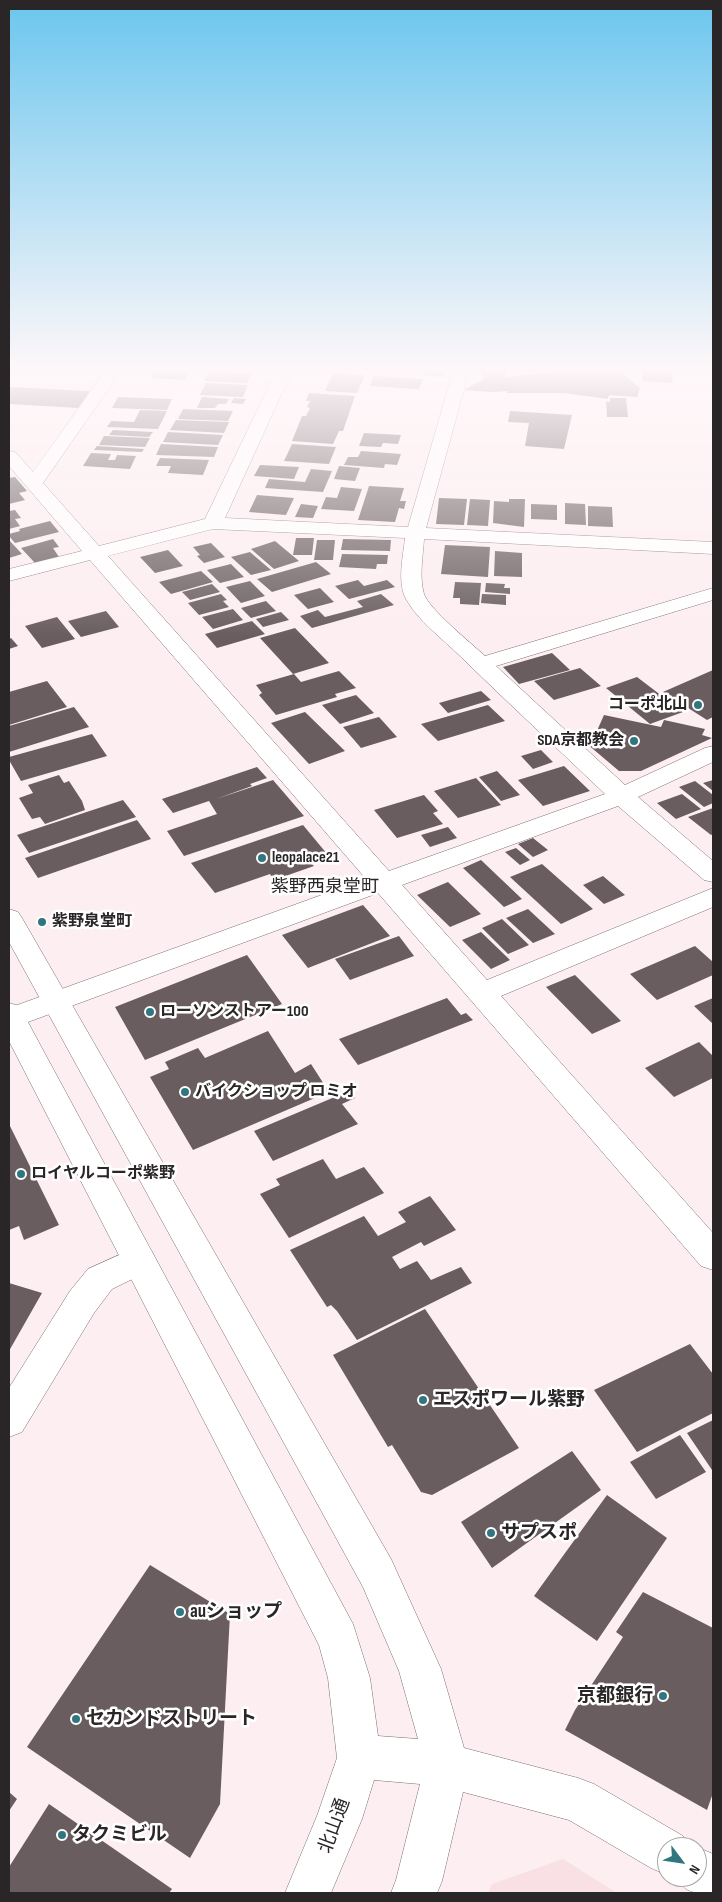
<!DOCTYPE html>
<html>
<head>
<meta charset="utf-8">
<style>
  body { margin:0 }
  #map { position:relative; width:722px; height:1902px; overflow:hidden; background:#fdeef1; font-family:"Sofia Sans Condensed",sans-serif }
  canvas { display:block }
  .frame { position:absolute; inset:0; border:10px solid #2a2526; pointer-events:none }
  .north { position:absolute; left:657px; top:1837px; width:50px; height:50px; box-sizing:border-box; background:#fff; border:1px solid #aaa8a8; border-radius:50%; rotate:121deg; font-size:14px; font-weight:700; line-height:20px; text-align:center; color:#2a2526 }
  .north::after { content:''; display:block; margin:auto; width:18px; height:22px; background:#2f7681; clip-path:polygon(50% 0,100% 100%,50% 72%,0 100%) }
</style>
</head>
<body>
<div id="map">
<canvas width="722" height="1902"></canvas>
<div class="frame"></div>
<div class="north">N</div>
</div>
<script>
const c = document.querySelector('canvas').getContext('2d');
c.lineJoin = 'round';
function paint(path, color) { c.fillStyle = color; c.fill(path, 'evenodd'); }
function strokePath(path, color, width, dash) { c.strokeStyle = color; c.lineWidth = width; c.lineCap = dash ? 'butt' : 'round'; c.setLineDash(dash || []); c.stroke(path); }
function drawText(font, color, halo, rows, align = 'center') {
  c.font = font + ' "Sofia Sans Condensed","Noto Sans JP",sans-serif'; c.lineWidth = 5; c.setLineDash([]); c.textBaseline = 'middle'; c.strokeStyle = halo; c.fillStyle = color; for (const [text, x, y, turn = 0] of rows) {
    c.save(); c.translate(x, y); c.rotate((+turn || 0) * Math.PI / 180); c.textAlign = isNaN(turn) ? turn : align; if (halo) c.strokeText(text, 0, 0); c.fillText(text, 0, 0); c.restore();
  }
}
paint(new Path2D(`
  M563,1859L617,1893H488L492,1884Z`), '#f8e0e5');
paint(new Path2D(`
  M155,371H190L185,380L151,378Z
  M210,371L252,373L247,383L204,381Z
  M424,371H445L443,377L422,375Z
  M480,371H507L504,377L563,371H627L622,373L640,388L637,397L609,395L608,399L564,393H507V391L492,392L464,390L484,379Z
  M643,371H673L672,383L642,381Z
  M333,373L365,375L357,393L325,391Z
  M374,376L423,379L419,389L370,386Z
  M206,383L248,385L243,397L200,395Z
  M9,387L90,391L79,408L9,404Z
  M309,393L355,396L343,431H339L333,444L292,441L302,416H306L310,408L307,407L310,401H306Z
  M118,397L172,399L167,410L112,408Z
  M202,397L229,399L226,404H218L215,408H197Z
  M234,398L246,399L243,404L231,403Z
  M610,398H626L628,417H607L606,401L610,402Z
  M183,409L233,411L228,421L178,419Z
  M140,410L167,411L158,429L107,427L111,421L134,422Z
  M510,411L572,415L564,449L525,446L529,423L508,422Z
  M176,420L229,422L224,433L170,430Z
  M113,430L153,432L149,437L109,435Z
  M168,432L223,435L218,445L163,442Z
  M364,433L401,435L398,444L383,443L381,447L359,446Z
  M104,436L150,438L145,447L99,445Z
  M161,444L218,447L214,457L156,455Z
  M292,444L336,447L329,464L284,461Z
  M97,446L144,449L142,452L94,450Z
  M361,451L401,454L397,465L385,464L384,468L344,465L348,457H358Z
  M91,453L111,454L108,460H115L117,455L136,456L130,469L83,466Z
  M160,458L209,460L203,475L168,473L171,466H156Z
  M260,465L299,467L294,479L254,476Z
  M339,466L360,468L355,481L334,479Z
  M311,469L332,471L323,492L265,488L269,479L305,482Z
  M15,477L27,491L19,493L25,500L9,504V478Z
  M369,486L404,488L400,501H406L404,509L399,508L395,522L358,520Z
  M341,487L362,489L354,511L321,509L326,497L337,498Z
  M257,495L294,498L286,515L249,512Z
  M439,498L467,499L464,525L436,524Z
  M470,499L490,500L488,526L467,525Z
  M509,499H525L524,527L493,523L494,501L509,502Z
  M565,503L585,504L586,525L565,524Z
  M301,504L318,506L313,518L295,517Z
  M531,504L557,505V520L531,519Z
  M588,506L612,507L613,527L588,526Z
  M15,510L21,518L15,519L20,526L9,529V511Z
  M50,521L59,532L15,543L9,536V534L20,531L19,529Z
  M296,538H314L312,555H293Z
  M53,539L59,547L53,548L59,557L35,563L21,548Z
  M343,539L391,540L390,551L341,550Z
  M9,540L22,554L9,558Z
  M317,540H335L333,560H314Z
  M275,541L299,561L274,569L251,549Z
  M211,543L225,557L204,563L197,556L200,555L193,547Z
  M445,545L490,547L488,577L441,574Z
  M168,550L183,566L155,573L140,557Z
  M495,551L522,553V577L494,576Z
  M250,552L271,570L251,575L231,557Z
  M342,554L388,555L387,564H377L376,569L339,567Z
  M316,562L331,574L272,592L257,579Z
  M231,564L244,577L220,583L207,570Z
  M201,571L213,582L171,594L159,582Z
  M358,580L364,586L387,580L395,587L349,599L335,586Z
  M250,581L265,596L241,603L226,587Z
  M455,582L481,583L479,605L460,604V598H453Z
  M486,583L505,584L504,588H510V594L485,592Z
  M212,584L220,592L190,600L182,592Z
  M320,588L334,602L308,609L294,595Z
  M221,594L227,600L223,601L229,607L199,615L188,603Z
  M381,594L394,605L312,628L300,616L318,610L325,617L363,607L357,601Z
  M482,594L506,595V605L481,603Z
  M266,601L276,611L251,618L241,608Z
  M233,609L243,620L213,629L202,617Z
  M106,611L119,627L81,637L68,621Z
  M281,612L289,620L263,627L256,619Z
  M57,617L75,639L42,648L25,626Z
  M252,621L265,634L217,648L205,634Z
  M295,628L329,663L293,674L260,638Z
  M11,638L18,646L9,649V639Z
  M552,653L570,670L519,684L503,667Z
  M580,668L601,686L554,700L534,681Z
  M713,670V717L707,720L663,692Z
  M339,671L356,688L335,694L337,697L276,715L259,695L262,693L256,685L294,674L301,682Z
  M637,677L683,712L650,724L606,688Z
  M47,681L67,707L9,725V692Z
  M481,691L491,700L448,713L439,703Z
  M356,695L374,713L340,724L322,705Z
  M488,705L505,721L438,741L421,724Z
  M74,707L89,727L9,752V726Z
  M305,712L345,751L309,764L271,723Z
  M604,715L661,727L664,720L705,729L702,735L712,738L641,771H619L580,738L596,733Z
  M379,717L397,737L361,748L343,727Z
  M92,734L107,756L21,781L9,760V757Z
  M541,750L553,762L533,769L521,756Z
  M564,766L590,791L543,806L518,780Z
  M257,767L267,778L250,784L252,786L216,799L273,780L304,816L184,856L167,831L217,814L209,801L173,813L162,799Z
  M497,771L520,795L501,801L479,777Z
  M59,775L64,783L69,781L82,801L85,810L45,824L40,817L32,819L19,798L33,793L28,785Z
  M476,778L501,805L458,818L434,791Z
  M713,780V791L703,783Z
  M695,781L713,795V803L704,807L679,787Z
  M682,794L701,809L676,819L657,803Z
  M424,795L438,811L433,813L443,824L397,838L374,810Z
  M123,800L136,817L29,853L17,835Z
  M713,808V834L711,835L688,817Z
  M137,820L151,839L38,878L25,858Z
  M303,825L328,855L308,861L314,866L274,880L270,874L215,893L191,863Z
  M448,827L457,838L430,847L421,835Z
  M533,838L548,850L533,857L518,844Z
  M516,848L530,860L520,865L505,852Z
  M481,860L522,899L504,907L463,868Z
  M542,864L593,909L561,924L510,877Z
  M603,876L625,895L604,904L583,885Z
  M448,882L481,914L450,927L417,895Z
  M363,905L390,936L308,968L282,935Z
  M528,909L555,934L533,943L506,918Z
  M502,919L529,945L508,954L482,928Z
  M481,932L510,960L491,969L462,940Z
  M399,936L414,956L350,980L335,959Z
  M695,946L713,962V975L657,1000L630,974Z
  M247,955L282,1004L145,1060L115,1007Z
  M575,975L621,1021L592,1034L546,987Z
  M447,998L461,1015L466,1013L473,1020L358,1065L339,1039Z
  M713,998V1024L694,1006Z
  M268,1031L295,1073L311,1064L329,1092L193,1150L150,1077L169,1069L165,1062L198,1048L205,1058Z
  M699,1042L713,1056V1078L674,1097L645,1068Z
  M349,1091L355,1098L342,1104L358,1124L273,1161L254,1131Z
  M9,1124L59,1225L24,1240L19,1226L9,1230Z
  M323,1159L336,1179L364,1167L384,1193L289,1238L260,1194L280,1185L276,1179Z
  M430,1196L456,1230L424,1246L421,1242L392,1257L400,1269L417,1261L431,1280L461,1267L472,1283L357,1340L337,1311L331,1305L327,1307L290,1250L364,1216L378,1236L406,1222L398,1212Z
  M9,1283L42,1293L9,1351Z
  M425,1309L519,1448L432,1495L421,1492L392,1445L388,1447L333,1355Z
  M690,1344L713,1374V1413L637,1452L594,1390Z
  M713,1420V1470H712L687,1433Z
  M680,1435L706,1472L656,1499L630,1462Z
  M572,1451L601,1490L492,1568L461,1522Z
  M607,1495L667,1538L597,1641L534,1596Z
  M150,1565L230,1614L220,1804L190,1858L27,1747Z
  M643,1592L713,1628V1793L707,1810L565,1730L575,1710L623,1637L616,1632Z
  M9,1792L17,1799L9,1811Z
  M49,1804L172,1889L169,1893H9V1867Z`), '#695d5f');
const minor = new Path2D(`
  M105,371H121L43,483L99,546L205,519L276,371H292L225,518L408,527L453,371H469L426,528L713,542V554L424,539C423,557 419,576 424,594C429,609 471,643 485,656L713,588V600L496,666L625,785L705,748L713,746V762L638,797L713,861V882L704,880L618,806L402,885L487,980L713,888V907L501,996L713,1233V1270L701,1266L378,893L9,1029V1008L366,879L90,560L9,581V569L82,551L9,466V451L15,452L33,472ZM213,529L405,538C403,557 397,582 406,599C418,621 443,639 461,657C508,703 557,748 605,794L389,871L108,556Z
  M139,1246L151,1250L156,1260L151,1270L112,1289L94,1313L22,1432L9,1437V1388L70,1291L88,1269Z`);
const tertiary = new Path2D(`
  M9,909L18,912L22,918L391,1559L441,1669L464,1748L578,1778L594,1784L683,1836L688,1847H667V1875L651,1868L569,1820L463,1792L442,1881L437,1893H391L396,1880L420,1784L374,1780L362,1819L331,1893H285L317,1816L337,1758L328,1678L319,1645L9,1041V1003L19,1006L23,1013L353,1624L370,1678L378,1736L418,1739L399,1671L363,1587L9,942Z
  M697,1847L713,1854V1893C697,1893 684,1894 677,1877H697Z`);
strokePath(minor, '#7c6f71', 1);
strokePath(tertiary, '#7c6f71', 1);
paint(minor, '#fff');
paint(tertiary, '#fff');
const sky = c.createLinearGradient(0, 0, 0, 637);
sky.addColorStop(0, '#6bc6ee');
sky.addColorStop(0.58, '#fef7f9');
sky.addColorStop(1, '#fef7f900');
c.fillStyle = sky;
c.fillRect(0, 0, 722, 637);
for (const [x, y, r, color] of [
  [698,705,5,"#2f7681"],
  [634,741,5,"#2f7681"],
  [262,858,5,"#2f7681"],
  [42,922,5,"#2f7681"],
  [150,1012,5,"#2f7681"],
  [185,1092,5,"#2f7681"],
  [21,1174,5,"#2f7681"],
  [423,1400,5,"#2f7681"],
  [491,1533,5,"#2f7681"],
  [180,1612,5,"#2f7681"],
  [663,1696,5,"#2f7681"],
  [76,1719,5,"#2f7681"],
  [62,1835,5,"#2f7681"]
]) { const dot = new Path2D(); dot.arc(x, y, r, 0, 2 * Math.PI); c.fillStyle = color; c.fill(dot); strokePath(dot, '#fff', 2); }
drawText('bold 16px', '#2a2526', '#fff', [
  ["コーポ北山",688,705,"right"],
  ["SDA京都教会",624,741,"right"],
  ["leopalace21",272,858],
  ["紫野泉堂町",52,922],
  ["ローソンストアー100",160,1012],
  ["バイクショップ ロミオ",195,1092],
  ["ロイヤルコーポ紫野",31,1174]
], 'left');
drawText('18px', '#2a2526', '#fff', [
  ["紫野西泉堂町",325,887]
]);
drawText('bold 19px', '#2a2526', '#fff', [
  ["エスポワール紫野",433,1400],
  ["サプスポ",501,1533],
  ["auショップ",190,1612],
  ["京都銀行",653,1696,"right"],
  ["セカンドストリート",86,1719],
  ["タクミビル",72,1835]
], 'left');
drawText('19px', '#2a2526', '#fff', [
  ["北山通",335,1826,-70]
]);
</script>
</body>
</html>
